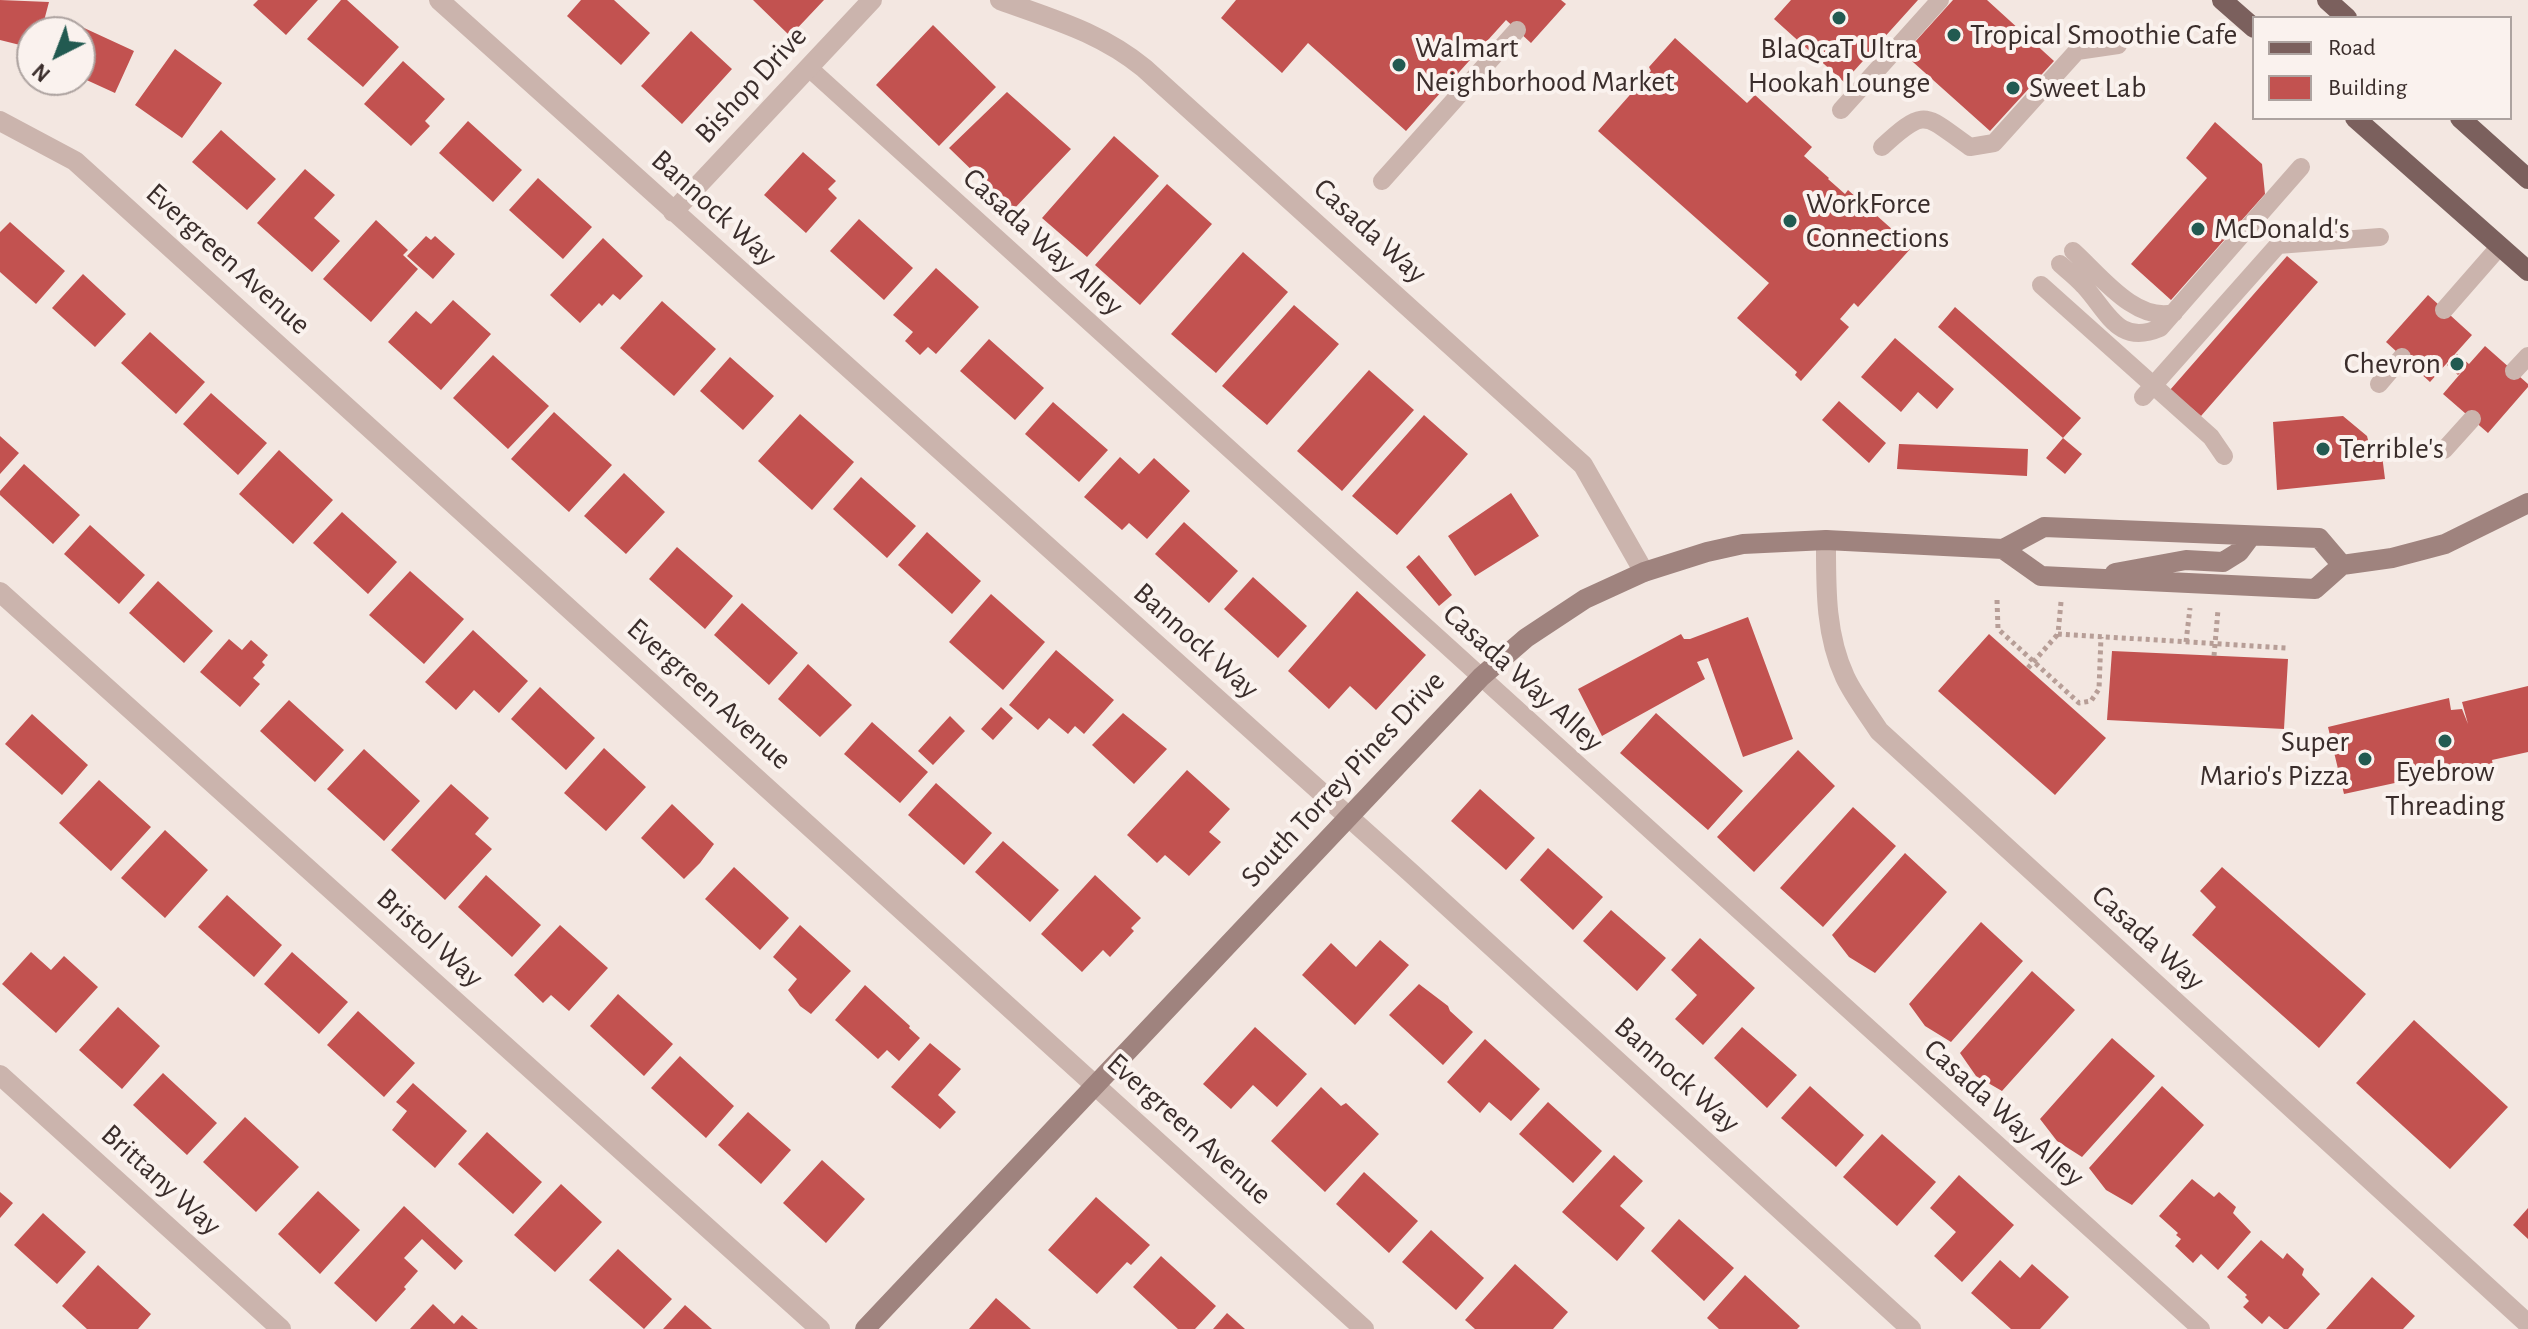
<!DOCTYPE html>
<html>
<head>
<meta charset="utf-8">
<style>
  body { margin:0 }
  #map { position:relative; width:2528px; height:1329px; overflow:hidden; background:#f3e7e1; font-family:"Alegreya Sans",sans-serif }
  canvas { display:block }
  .legend { position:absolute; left:2252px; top:16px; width:260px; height:104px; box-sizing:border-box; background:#faf2ee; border:2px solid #ada3a0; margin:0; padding:10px 14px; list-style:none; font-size:24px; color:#3a2d2b }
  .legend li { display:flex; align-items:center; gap:16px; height:40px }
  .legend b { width:40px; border:2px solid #ada3a0 }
  .north { position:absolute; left:16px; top:16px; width:80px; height:80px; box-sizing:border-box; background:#faf2ee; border:2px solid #ada3a0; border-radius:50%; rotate:222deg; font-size:22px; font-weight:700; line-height:32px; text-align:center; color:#3a2d2b }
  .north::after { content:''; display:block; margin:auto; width:28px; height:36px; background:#225a51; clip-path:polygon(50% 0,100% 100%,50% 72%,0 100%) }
</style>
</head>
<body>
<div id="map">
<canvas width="2528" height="1329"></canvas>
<ul class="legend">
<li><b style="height:10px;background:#7b605d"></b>Road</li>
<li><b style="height:22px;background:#c25250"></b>Building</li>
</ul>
<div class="north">N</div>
</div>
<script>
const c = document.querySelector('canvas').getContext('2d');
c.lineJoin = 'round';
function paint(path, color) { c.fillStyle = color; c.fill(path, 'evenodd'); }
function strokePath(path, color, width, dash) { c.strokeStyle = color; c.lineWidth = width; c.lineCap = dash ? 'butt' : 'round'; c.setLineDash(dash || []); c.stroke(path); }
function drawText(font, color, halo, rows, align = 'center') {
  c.font = font + ' "Alegreya Sans",sans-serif'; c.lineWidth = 8; c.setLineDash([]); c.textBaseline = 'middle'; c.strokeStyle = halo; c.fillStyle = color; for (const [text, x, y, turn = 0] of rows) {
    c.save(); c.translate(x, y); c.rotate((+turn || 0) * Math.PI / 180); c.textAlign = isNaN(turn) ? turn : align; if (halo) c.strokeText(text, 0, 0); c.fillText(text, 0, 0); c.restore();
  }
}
paint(new Path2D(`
  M0,0L49,2L41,32H32V48L0,40Z
  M258,0H318L286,35L253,5Z
  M341,0H347L399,47L363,87L307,39Z
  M581,0H614L650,33L621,65L567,16Z
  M753,0H824L790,36Z
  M1236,0H1561L1566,4L1531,43L1506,20L1406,131L1308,43L1282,73L1221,18Z
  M1791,0H1918L1844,82L1774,19Z
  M1953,0H1987L2054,61L1990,131L1904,54Z
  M933,25L996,87L939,146L876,85Z
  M82,27L134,51L115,93L80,77Z
  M691,31L732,69L682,124L641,86Z
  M1675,38L1747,103L1755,95L1812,147L1804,156L1829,178L1828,179L1845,194L1848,190L1912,247L1858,307L1854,303L1840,319L1849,327L1801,381L1795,375L1797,372L1737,318L1769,283L1598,131L1651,71L1649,67Z
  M175,49L222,83L182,138L135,105Z
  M403,61L445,99L425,121L430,126L411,146L364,104Z
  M1007,92L1071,149L1013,210L949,148Z
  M468,121L522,170L493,202L439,153Z
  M2215,122L2262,164L2265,194L2171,300L2131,264L2207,178L2186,158Z
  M221,130L276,179L247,210L192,162Z
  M1114,136L1159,176L1087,257L1042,218Z
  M803,152L836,181L828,189L837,198L806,233L764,195Z
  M305,169L335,195L314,218L340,241L312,272L257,223Z
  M538,178L592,227L563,259L509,210Z
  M1167,184L1212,224L1140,305L1095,265Z
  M859,219L913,268L884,300L830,251Z
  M376,220L408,250L403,255L418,269L371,322L323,279Z
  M10,222L65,271L36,304L0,272V232Z
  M426,236L431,240L435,236L455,254L433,279L407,256Z
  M603,238L643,276L620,300L613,294L602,306L599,303L580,323L550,295Z
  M1243,252L1288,292L1216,373L1171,334Z
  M2287,256L2318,282L2201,416L2170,390Z
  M936,268L979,307L936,354L928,347L920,355L905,341L913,332L893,315Z
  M83,274L126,314L95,347L52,308Z
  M2428,295L2472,335L2430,382L2386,342Z
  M453,300L491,334L441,390L388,342L416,311L431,324Z
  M662,301L716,349L674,396L620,348Z
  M1294,305L1339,344L1267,425L1222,386Z
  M1955,307L2081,418L2063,438L1938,327Z
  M150,332L205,382L176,414L121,363Z
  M1895,338L1954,389L1937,409L1918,392L1901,412L1861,377Z
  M989,339L1044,388L1015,420L960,371Z
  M2485,346L2528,384V387L2488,433L2443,394L2466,367L2458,375L2447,365L2457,354L2469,364Z
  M493,355L549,406L508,449L453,398Z
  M730,357L774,396L743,430L700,391Z
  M1369,370L1414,410L1342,491L1297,451Z
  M211,393L267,443L238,475L183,424Z
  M1839,401L1886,443L1869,463L1822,420Z
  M1053,402L1108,450L1079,482L1025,434Z
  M554,412L612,465L569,512L511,459Z
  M800,414L854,462L812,510L758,461Z
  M1424,415L1468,454L1397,535L1352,496Z
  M2343,416L2367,436L2372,456L2382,455L2385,479L2277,490L2273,422Z
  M0,436L19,453L0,474Z
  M2063,438L2082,454L2065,474L2046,458Z
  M1899,444L2028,449L2027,476L1897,469Z
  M279,450L333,500L293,544L239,494Z
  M1120,457L1139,474L1154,458L1190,491L1147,539L1129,523L1122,530L1084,497Z
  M24,464L80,515L53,544L0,495V491Z
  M624,473L665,512L626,554L584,516Z
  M861,477L916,526L887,558L833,509Z
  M1511,493L1539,536L1475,576L1448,536Z
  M342,512L397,562L368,594L313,543Z
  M1184,522L1238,571L1209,603L1155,554Z
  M90,525L145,575L119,604L64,554Z
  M927,532L981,581L952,614L898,565Z
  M677,547L733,596L705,629L649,579Z
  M1419,555L1452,595L1439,606L1406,567Z
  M410,571L464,619L424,664L369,615Z
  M1253,577L1307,626L1278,658L1224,609Z
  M158,581L213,631L184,663L129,613Z
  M1357,591L1426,655L1376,710L1350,686L1329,709L1288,671Z
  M991,594L1045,642L1003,690L949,642Z
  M742,603L798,653L769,685L714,635Z
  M1748,617L1793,739L1743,757L1708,658L1697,662L1705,679L1602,736L1578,689L1681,634L1684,639H1690Z
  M473,630L528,681L499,713L474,690L456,710L425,682Z
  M1989,634L2106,738L2055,795L1938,691Z
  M229,639L242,650L251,640L268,655L262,662L265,665L253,678L260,684L240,707L200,672Z
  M1056,650L1114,700L1084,734L1075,726L1068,734L1049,718L1038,730L1009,705Z
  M2112,651L2288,659L2284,729L2107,720Z
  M808,664L852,705L820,737L778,699Z
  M2528,686V752L2492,760L2494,771L2466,778L2464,768L2344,794L2328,727L2449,698L2451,710L2462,709L2468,724L2462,702Z
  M540,687L595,738L566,770L511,719Z
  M289,700L344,750L315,782L260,731Z
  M1001,707L1013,718L993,740L981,729Z
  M1123,713L1167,749L1134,784L1092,745Z
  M1656,713L1743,791L1708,830L1620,753Z
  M32,714L88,765L62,795L5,744Z
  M950,716L965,731L933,765L918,751Z
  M872,722L928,772L900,803L844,754Z
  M604,748L646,787L606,831L564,793Z
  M364,749L420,801L384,841L327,789Z
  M1798,750L1835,786L1754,872L1717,837Z
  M1187,770L1230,809L1209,832L1221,842L1189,876L1165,855L1157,863L1127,835Z
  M99,780L151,827L111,871L59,823Z
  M936,783L992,833L964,865L908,815Z
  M451,784L489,818L475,834L492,849L445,900L391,850Z
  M1480,789L1535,838L1506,870L1451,821Z
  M672,804L714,844L700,863L684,879L641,838Z
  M1853,807L1896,846L1823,927L1780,888Z
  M165,830L208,870L165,918L121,878Z
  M1003,841L1059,890L1030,922L975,872Z
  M1548,848L1603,897L1573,930L1520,880Z
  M1905,853L1947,892L1875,973L1849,957L1832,935Z
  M734,867L789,918L760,950L705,899Z
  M2222,867L2366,994L2319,1048L2192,935L2216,907L2200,891Z
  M486,875L541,925L512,957L458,907Z
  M1095,875L1141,918L1131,928L1134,931L1110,957L1103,950L1082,972L1041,934Z
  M227,895L282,945L254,977L198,927Z
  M1611,910L1666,958L1637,991L1583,941Z
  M1981,922L2023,961L1951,1042L1925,1026L1909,1004Z
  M560,925L608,968L569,1011L551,995L543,1003L514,975Z
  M800,925L851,971L811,1014L800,1006L788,990L797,979L773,957Z
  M1700,938L1755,988L1703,1045L1675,1019L1697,995L1671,970Z
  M1380,940L1409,965L1355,1025L1302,975L1331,943L1356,967Z
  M31,952L51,970L64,956L98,987L56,1033L2,984Z
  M292,952L348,1002L319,1034L264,984Z
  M2032,971L2075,1010L2002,1091L1976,1076L1960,1053Z
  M1419,984L1448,1006L1450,1011L1473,1032L1443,1065L1389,1015Z
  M865,985L910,1026L909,1028L920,1038L899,1061L887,1050L878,1059L835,1020Z
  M618,994L673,1044L644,1076L590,1026Z
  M118,1007L160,1046L122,1089L79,1050Z
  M358,1011L415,1063L384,1097L327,1045Z
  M2414,1020L2508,1107L2450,1169L2356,1083Z
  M1255,1027L1307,1074L1277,1107L1253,1085L1231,1109L1203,1084Z
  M1742,1027L1797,1075L1767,1108L1714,1058Z
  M2112,1038L2155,1076L2082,1157L2057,1141L2040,1119Z
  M1485,1039L1540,1089L1511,1121L1489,1102L1480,1113L1447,1082Z
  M930,1043L961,1069L938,1095L956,1112L940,1129L891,1087Z
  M680,1056L734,1106L706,1138L651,1088Z
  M163,1073L217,1123L187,1155L133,1105Z
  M413,1083L467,1131L435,1168L392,1130L407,1111L396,1102Z
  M1810,1086L1864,1135L1836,1167L1781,1118Z
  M2162,1086L2204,1125L2132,1205L2106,1190L2089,1168Z
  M1321,1087L1341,1106L1346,1103L1379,1134L1325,1192L1271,1141Z
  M1548,1102L1602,1151L1573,1183L1519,1134Z
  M748,1112L791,1150L761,1184L718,1145Z
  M245,1117L299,1167L256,1212L203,1162Z
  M487,1132L542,1182L513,1214L458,1164Z
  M1882,1134L1936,1182L1897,1226L1843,1177Z
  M1614,1155L1643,1181L1620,1206L1645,1228L1617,1261L1562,1212Z
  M822,1160L865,1199L826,1243L783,1203Z
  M1364,1172L1418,1221L1389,1253L1336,1204Z
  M1959,1175L2014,1225L1962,1282L1934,1256L1956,1232L1930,1208Z
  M2192,1179L2214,1197L2219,1192L2236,1207L2233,1213L2251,1232L2218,1270L2201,1254L2193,1263L2175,1246L2181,1239L2176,1235L2178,1233L2159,1216Z
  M561,1184L602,1222L555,1272L514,1235Z
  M318,1191L360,1230L320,1274L278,1234Z
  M0,1192L13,1203L0,1218Z
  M1096,1197L1150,1245L1131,1265L1127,1262L1097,1294L1048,1250Z
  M404,1206L463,1261L455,1270L422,1239L404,1258L418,1271L404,1287L406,1289L376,1322L334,1283Z
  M2528,1208V1239L2513,1225Z
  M43,1213L86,1252L57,1284L14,1245Z
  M1679,1219L1734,1268L1704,1301L1651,1251Z
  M1431,1230L1484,1278L1456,1310L1402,1262Z
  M2261,1240L2283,1259L2287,1253L2304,1269L2302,1275L2320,1294L2288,1329H2284L2269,1316L2262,1324L2243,1307L2249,1301L2245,1297L2247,1295L2227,1277Z
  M618,1249L672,1299L644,1329L589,1280Z
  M1161,1256L1216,1306L1195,1329H1178L1133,1287Z
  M2000,1260L2020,1278L2032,1264L2069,1297L2040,1329H2011L1971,1293Z
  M1515,1264L1568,1312L1553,1329H1475L1465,1320Z
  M98,1265L151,1314L138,1329H87L62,1306Z
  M1745,1275L1800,1326L1797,1329H1719L1707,1318Z
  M2372,1277L2415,1316L2403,1329H2326Z
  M996,1298L1031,1329H969Z
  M433,1304L454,1324L462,1315L478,1329H410Z
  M685,1305L712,1329H663Z
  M1227,1313L1245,1329H1213Z`), '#c25250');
strokePath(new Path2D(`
  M1997,600L1998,629L2079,703L2091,701L2099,689L2101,637
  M2061,602L2058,634L2287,648
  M2186,642L2190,608
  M2214,656L2218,610
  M2028,668L2058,634`), '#b79e97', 5, [4, 4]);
strokePath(new Path2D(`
  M809,68L2201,1329
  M1841,110L1940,0
  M1882,147C1927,105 1925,116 1970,147L1994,143L2077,51L2118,45
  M1382,181L1517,30
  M2073,251C2099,274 2135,323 2174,313
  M2060,264C2068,271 2077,278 2084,286C2108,312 2118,346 2160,328L2301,167
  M2041,285L2211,437L2224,456
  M2444,310L2500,246
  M2514,371L2528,356
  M2379,384L2402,357
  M2143,397L2278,245L2380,237
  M2444,450L2472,419`), '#cbb4ad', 18);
strokePath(new Path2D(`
  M439,0L1410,872L1911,1329
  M1000,0C1052,19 1100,32 1144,68L1583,465L1644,572
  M0,121L75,161L1364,1329
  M673,212L872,0
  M1826,540C1826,587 1825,634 1845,677C1854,696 1868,714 1879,731L2528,1324
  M0,592L820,1329
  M0,1075L281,1329`), '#cbb4ad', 20);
strokePath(new Path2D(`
  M2003,549L2041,576L2315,589L2342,565L2392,558L2445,544L2528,503
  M2115,573L2186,560L2223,562L2239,552L2251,536
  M865,1329L1481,677L1526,638L1585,599L1644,572L1707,552L1743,544L1826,540L2003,549L2044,527L2319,538L2342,565`), '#9f837e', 20);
strokePath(new Path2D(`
  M2222,0L2254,28
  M2327,0L2347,18
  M2355,118L2528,271
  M2460,118L2528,179`), '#7b605d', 20);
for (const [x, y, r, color] of [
  [1839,18,8,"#225a51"],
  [1954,35,8,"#225a51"],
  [1399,65,8,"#225a51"],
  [2013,88,8,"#225a51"],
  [1790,221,8,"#225a51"],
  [2198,229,8,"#225a51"],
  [2457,364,8,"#225a51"],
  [2323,449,8,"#225a51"],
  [2445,741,8,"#225a51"],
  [2365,759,8,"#225a51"]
]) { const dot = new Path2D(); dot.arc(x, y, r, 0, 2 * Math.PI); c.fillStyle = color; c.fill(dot); strokePath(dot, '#faf2ee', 3); }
drawText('30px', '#3a2d2b', '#faf2ee', [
  ["Tropical Smoothie Cafe",1970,35],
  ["Walmart",1415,48],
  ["Neighborhood Market",1415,82],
  ["BlaQcaT Ultra",1839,49,"center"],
  ["Hookah Lounge",1839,83,"center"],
  ["Sweet Lab",2029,88],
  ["WorkForce",1806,204],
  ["Connections",1806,238],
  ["McDonald's",2214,229],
  ["Chevron",2441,364,"right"],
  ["Terrible's",2339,449],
  ["Super",2349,742,"right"],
  ["Mario's Pizza",2349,776,"right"],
  ["Eyebrow",2445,772,"center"],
  ["Threading",2445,806,"center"]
], 'left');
drawText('30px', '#3a2d2b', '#faf2ee', [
  ["Bishop Drive",751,85,-47],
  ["Bannock Way",714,208,42],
  ["Casada Way",1370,231,42],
  ["Casada Way Alley",1043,242,42],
  ["Evergreen Avenue",228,259,42],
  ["Bannock Way",1196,641,42],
  ["Casada Way Alley",1523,678,42],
  ["Evergreen Avenue",709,694,42],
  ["South Torrey Pines Drive",1343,779,-47],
  ["Bristol Way",430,938,42],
  ["Casada Way",2148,938,42],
  ["Bannock Way",1677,1075,42],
  ["Casada Way Alley",2004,1113,42],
  ["Evergreen Avenue",1189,1129,42],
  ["Brittany Way",161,1180,42]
]);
</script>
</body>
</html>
